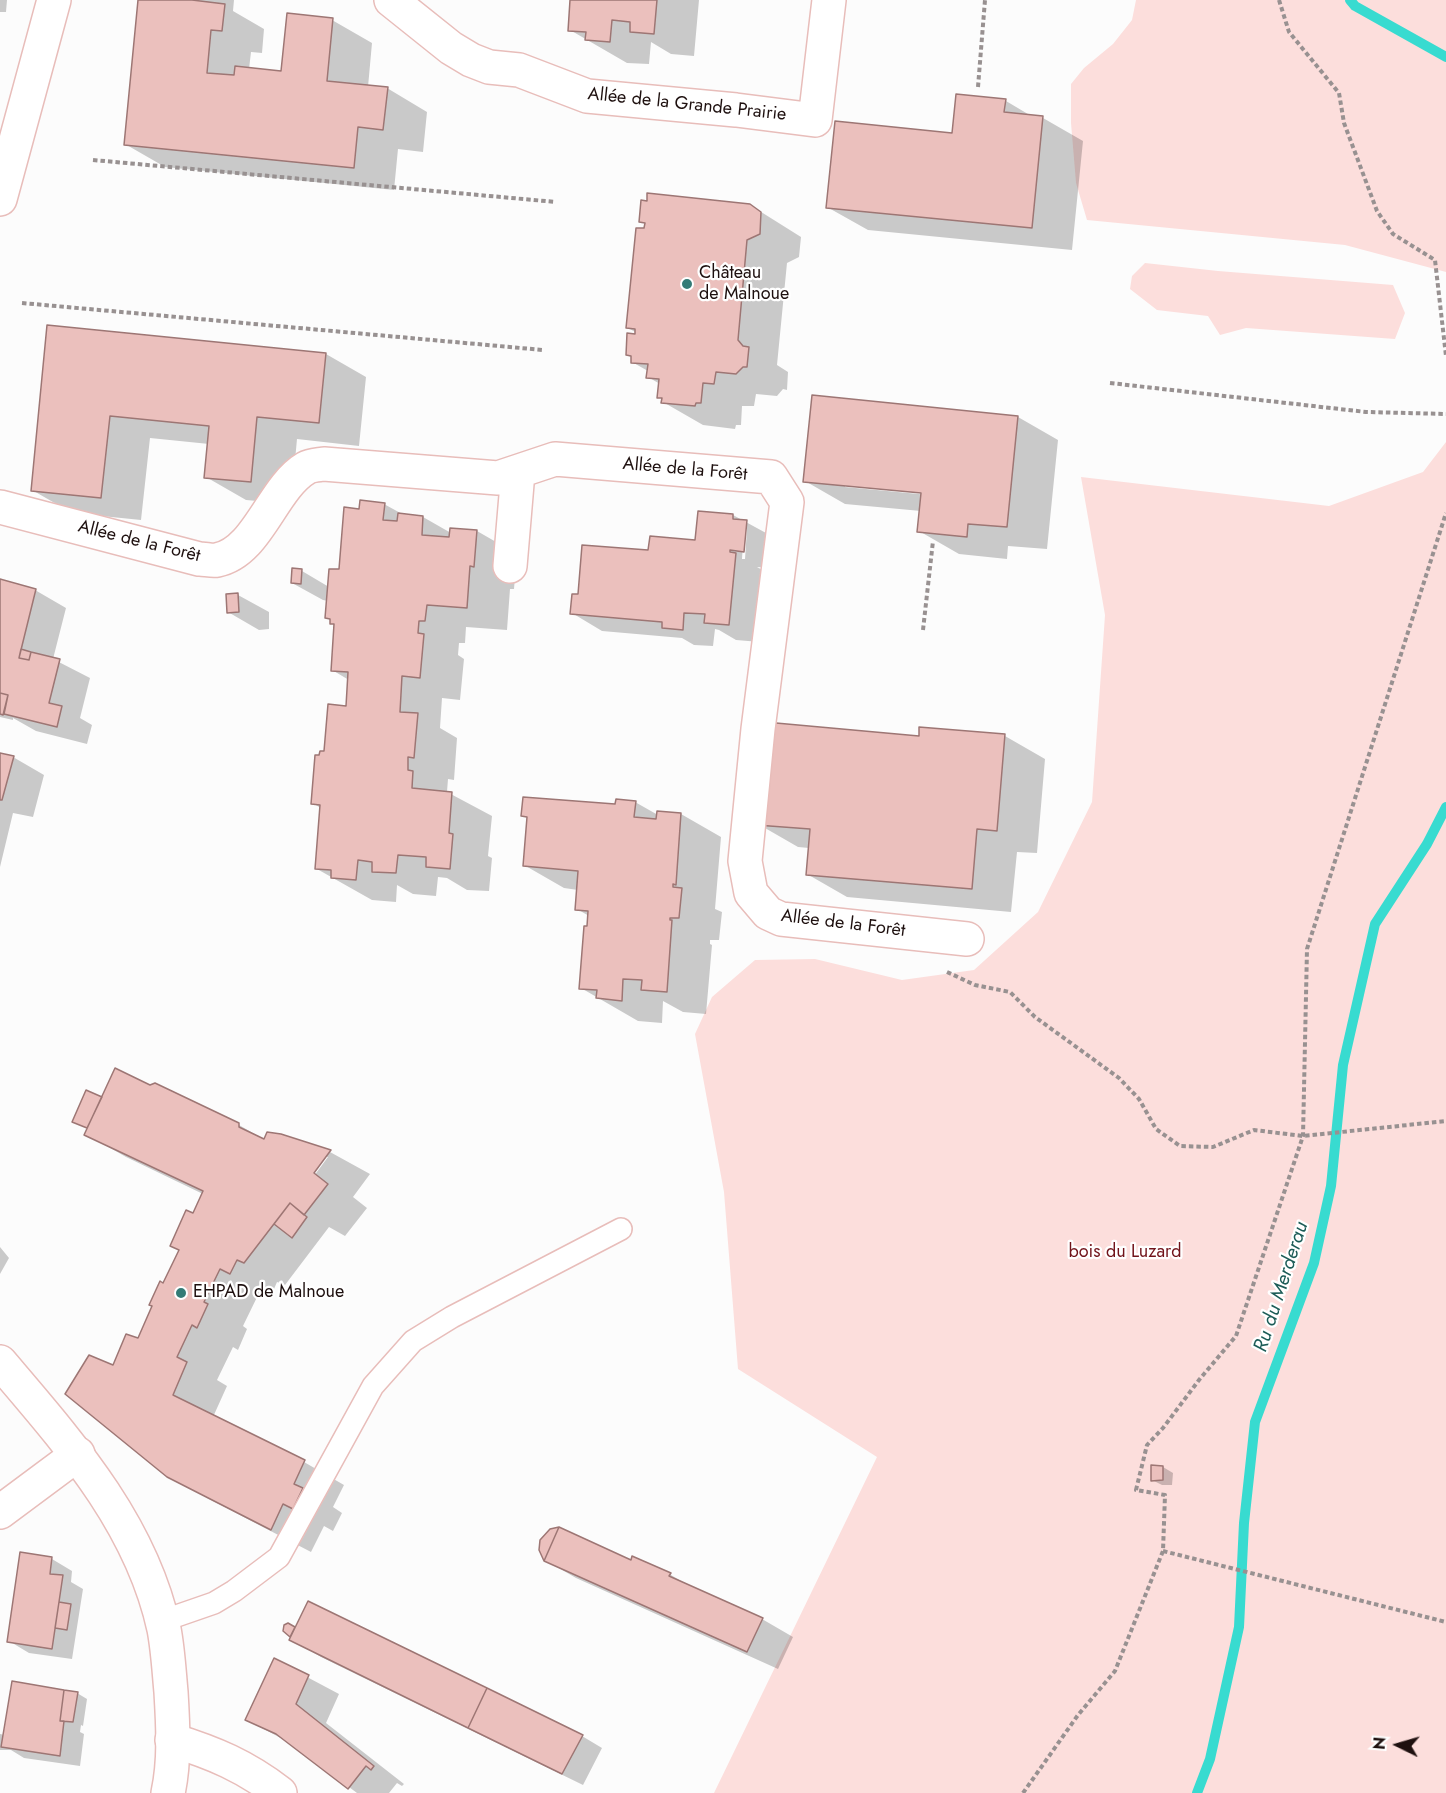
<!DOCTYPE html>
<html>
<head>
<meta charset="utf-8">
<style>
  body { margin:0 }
  #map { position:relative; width:1446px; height:1793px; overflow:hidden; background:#fcfcfc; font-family:Jost,sans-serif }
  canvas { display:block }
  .north { position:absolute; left:1368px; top:1715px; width:60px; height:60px; -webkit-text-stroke:4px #fff; paint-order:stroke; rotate:275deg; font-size:16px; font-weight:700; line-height:24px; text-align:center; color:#1e100f }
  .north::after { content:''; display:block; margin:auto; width:21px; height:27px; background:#1e100f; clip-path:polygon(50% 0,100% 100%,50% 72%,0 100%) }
</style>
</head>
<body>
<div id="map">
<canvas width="1446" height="1793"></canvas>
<div class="north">N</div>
</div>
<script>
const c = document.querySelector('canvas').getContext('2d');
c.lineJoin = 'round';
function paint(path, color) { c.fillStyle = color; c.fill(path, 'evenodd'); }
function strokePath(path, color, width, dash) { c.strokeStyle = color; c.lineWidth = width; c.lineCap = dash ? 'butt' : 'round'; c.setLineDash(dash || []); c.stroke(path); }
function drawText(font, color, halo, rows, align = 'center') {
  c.font = font + ' Jost,sans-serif'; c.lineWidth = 4.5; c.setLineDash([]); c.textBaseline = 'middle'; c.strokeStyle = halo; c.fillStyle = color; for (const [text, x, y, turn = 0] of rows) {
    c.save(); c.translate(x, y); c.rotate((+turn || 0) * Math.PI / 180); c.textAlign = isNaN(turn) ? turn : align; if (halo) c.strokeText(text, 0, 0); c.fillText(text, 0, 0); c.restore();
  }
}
paint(new Path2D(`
  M1136,0H1446V272L1345,245L1087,220L1076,183L1071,123V84L1084,68L1113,44L1132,20Z
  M1145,263L1218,271L1393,285L1405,313L1395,339L1246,328L1220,335L1208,316L1157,310L1130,289L1132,276Z
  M1446,442V1793H714L877,1457L738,1369L724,1192L695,1034L712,997L755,960L815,959L902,980L974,970L1038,912L1092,802L1105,615L1081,477L1329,506L1423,472Z`), '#fcdedc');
paint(new Path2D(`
  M0,0H7L6,12H0Z
  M140,0H234L233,11L264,29L262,53L251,52L249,69L282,72L332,20L372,43L368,87L387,88L427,112L423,152L398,149L394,190L165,167L125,144Z
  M573,0H699L694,56L671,54L651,42L649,64L627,63L570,30Z
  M1006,101L1033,117L1043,118L1083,141L1072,250L868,230L827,207L954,134Z
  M750,205L801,237L799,257L787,263L777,365L788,372L787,390L783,389L777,396L756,394L754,406H742L741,425H736L735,429L703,425L663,402V399L659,397L660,384L648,377V371L632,362L633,358L627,355L637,333L628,328L645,230L646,224L641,221Z
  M48,327L326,354L366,377L359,446L297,439L291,504L246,500L206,477L209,444L150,438L141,520L72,513L32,490Z
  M1018,417L1058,440L1047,549L1008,546L1007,559L959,554L919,531L921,511L845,504L805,481ZM845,484L929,492V495L845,487Z
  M384,504L404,515L423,517L451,533L477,531L517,554L514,589H510L507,630L466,627L465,643H459L458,655L464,659L460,700L442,698L440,728L457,738L454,780L448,779L447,792L492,816L488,856L492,858L489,891L467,890L447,878L438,877L436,896L413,894L397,885L396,902L372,900L317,869L322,809L313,803L326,753L347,707L349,680L332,670L336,626L327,617L328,601L323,600L292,583L302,571L329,587L340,571L360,510Z
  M733,515L777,539L774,568L757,567L766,572L760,642L736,640L719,630L715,629L713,646L694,645L682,638L602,631L572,613L579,596L650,552L697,541ZM744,529H747L745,559H742Z
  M0,580L35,590L66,608L53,659L90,678L80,718L92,725L87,744L36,731L13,718V720L0,717Z
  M227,595H238L269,612V629L259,630L228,612Z
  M921,728L1005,736L1045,759L1037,853L1017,852L1011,912L847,897L807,874L809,848L798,847L758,824L920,738Z
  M0,754L13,757L44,775L33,817L13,813L0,867Z
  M635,802L658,815L681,814L721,837L715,909L722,912L719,940H710V944L712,945L706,1014L683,1012L663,1001L662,1023L638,1021L581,988L589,916L577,909L578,890L564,888L524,865L528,819L523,815Z
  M102,1099L239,1125L265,1140L280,1136L330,1152L370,1174L353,1197L367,1208L345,1236L329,1227L285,1285L277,1282L271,1296L260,1291L243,1326L247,1329L238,1350L233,1347L217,1380L227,1386L213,1417L304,1462L344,1485L333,1507L342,1513L333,1531L324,1526L311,1552L209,1499L168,1475L113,1367L138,1340L180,1250L203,1194L126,1157L86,1134L88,1129L74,1121ZM324,1157H328L311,1180L308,1178Z
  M0,1247L9,1258L0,1274Z
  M1163,1467L1173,1473L1172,1485H1162L1152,1480Z
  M633,1558L671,1575L698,1591L762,1619L793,1637L778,1669L576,1578L545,1560L632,1562Z
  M52,1559L72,1571L71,1582L83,1589L72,1659L29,1653L9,1641Z
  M288,1625L582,1736L602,1748L583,1785L321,1657L291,1639L292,1636L285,1633Z
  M275,1660L339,1694L326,1723L404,1784L402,1786L397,1783L389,1793H357L290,1743L247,1720Z
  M77,1693L87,1699L83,1726L81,1725L80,1732L84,1734L80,1766L24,1758L11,1750H0V1734L5,1735Z`), '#0003');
strokePath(new Path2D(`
  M1350,0L1355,6L1446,57
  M1197,1793L1210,1759L1239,1627L1244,1523L1255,1422L1314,1263L1331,1186L1343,1065L1375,924L1427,844L1446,807`), '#38dbd0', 10);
const building = new Path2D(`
  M138,0H192L225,4L222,31L211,30L207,73L234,75L235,66L281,71L287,13L333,18L327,81L388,87L383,130L358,127L354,168L124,145Z
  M570,0H657L654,34L630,32V22L612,20L610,42L585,40L586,32L568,31Z
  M956,94L1006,99L1004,112L1043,116L1032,228L826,208L835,121L952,133Z
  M647,193L750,204L761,212L760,234L747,240L738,340L743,346L749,347L747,367H743L736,374L716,372L714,384L703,383L701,403H696L695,406L661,403L662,398H657L659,379L646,378L648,364L631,363V356L626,355L627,333L635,334V329L626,328L636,228H644L645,223L639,222L641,200L647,201Z
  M47,325L326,353L319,423L257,417L251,482L204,478L209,426L110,416L101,498L31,491Z
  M812,395L1018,416L1007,527L968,524L967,537L917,532L921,493L803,482Z
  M360,500L385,503L383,520L397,521L398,513L423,516L422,535L449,537L450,528L477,530L474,567L470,566L467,608L427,605L425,621H419L418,633L424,634L420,678L402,676L400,712L418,713L414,758L408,757V770L413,771L412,788L452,792L449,833L453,834L450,869L426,867V857L398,855L396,873L372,872V862L358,860L356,880L331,878V870L315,869L320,805L311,804L315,755H319L320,751H324L328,704L346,706L348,672L331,671L334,624H330V619L325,618L329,569H339L344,507L359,509Z
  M698,511L733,514V519L747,520L744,552L730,550V552L736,553L729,625L704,623L705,614L684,613L683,630L662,628V622L570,614L572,594H578L582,545L648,550L650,536L695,540Z
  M292,568L302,569L301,584L291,583Z
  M0,579L36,589L19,658L29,660L31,652L60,659L49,703L62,706L57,727L4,714L8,695L0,693Z
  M238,593L239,612L227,613L226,594Z
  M21,649L31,652L29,660L19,658Z
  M0,693L8,695L3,715L0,714Z
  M765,722L919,736V727L1005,734L997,831L977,829L972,889L806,875L810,829L756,825Z
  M0,753L14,756L2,800H0Z
  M523,797L615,804L616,799L636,801L634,817L656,819L657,811L681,813L676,885L673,884V887L682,888L679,918H670V920H672L667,992L641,990L642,980L623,979L622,1001L596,998L597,990L579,989L584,926H587L588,911L575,910L578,871L523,866L527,817L521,816Z
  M115,1068L150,1085L155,1083L239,1123V1127L264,1139L267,1132L281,1134L331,1150L314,1173L328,1184L304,1215L290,1203L244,1263L237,1260L230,1274L220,1269L204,1302L208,1304L197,1328L192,1325L177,1357L187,1362L173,1395L305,1460L294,1484L303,1488L293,1509L283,1504L271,1530L167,1477L65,1394L89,1355L113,1365L126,1334L138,1338L152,1306L149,1305L160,1281L163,1283L179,1250L170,1246L186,1210L193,1213L203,1191L84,1135Z
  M86,1090L102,1097L87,1128L72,1122Z
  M290,1203L307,1217L292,1238L274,1224Z
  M1151,1465L1163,1466V1480L1151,1481Z
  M559,1527L544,1561L539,1550L540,1540L550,1529Z
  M559,1527L631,1560L632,1556L671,1573L669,1576L763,1618L747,1652L544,1561Z
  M20,1552L52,1557L50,1574L63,1575L52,1649L7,1642Z
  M308,1601L487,1688L468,1728L289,1640Z
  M59,1602L71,1604L67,1630L55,1628Z
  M288,1623L295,1627L290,1637L283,1631L284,1625Z
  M274,1658L309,1675L296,1704L374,1766L371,1770L366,1766L348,1789L276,1734L245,1720Z
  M12,1681L64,1690L60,1721H64L60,1756L1,1747Z
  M487,1688L583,1735L562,1774L468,1728Z
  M64,1690L78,1692L73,1722L60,1721Z`);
paint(building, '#ebc0bd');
strokePath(building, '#9d7674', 1.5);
const lane = new Path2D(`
  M162,1621L214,1603L234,1591L279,1557L373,1386L413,1341L452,1317L621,1229`);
const street = new Path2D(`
  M391,0L451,48L471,60L489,67L519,70L587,96L736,110L815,120L829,0
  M0,507L199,559C205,559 212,561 217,560C258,552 272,488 306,468C311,465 318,465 324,464L498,478L555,459L771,477L787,502L758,729L745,861L751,893L768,913L781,919L967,939
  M510,566L518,472
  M0,1512L78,1454
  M172,1740C214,1753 245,1766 280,1793`);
const secondary = new Path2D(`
  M0,199L54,0
  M0,1362C68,1442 141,1523 164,1629C168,1650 169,1671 171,1692C173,1725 175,1761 168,1793`);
strokePath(lane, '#e8bdba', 24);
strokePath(street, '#e8bdba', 36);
strokePath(secondary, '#e8bdba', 36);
strokePath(new Path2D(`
  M1279,0L1289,32L1339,93L1344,123L1377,211L1393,234L1435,260L1446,356
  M978,87L985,0
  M93,160L556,202
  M22,303L543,350
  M1110,383L1366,412L1446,414
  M923,630L933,541
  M947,972L975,985L1010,992L1035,1017L1119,1078L1139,1099L1156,1129L1180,1146L1213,1147L1254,1130L1303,1136L1446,1121
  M1163,1551L1446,1622
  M1023,1793L1078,1715L1115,1671L1163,1551L1165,1495L1136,1490L1147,1445L1163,1428L1199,1380L1236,1336L1303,1136L1307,949L1446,513`), '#989191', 4, [4.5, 3]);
strokePath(lane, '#fff', 21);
strokePath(street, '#fff', 33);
strokePath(secondary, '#fff', 33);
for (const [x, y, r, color] of [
  [687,284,6,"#347b76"],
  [181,1293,6,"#347b76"]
]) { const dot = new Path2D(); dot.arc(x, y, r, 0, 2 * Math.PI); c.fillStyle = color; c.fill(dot); strokePath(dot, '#fff', 2); }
drawText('18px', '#1e100f', '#fff', [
  ["Allée de la Grande Prairie",687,105,6],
  ["Allée de la Forêt",685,470,5],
  ["Allée de la Forêt",139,542,14],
  ["Allée de la Forêt",843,924,7]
]);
drawText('18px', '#1e100f', '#fff', [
  ["Château",699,274],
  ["de Malnoue",699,295],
  ["EHPAD de Malnoue",193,1293]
], 'left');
drawText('18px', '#71131a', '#fff', [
  ["bois du Luzard",1125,1253]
]);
drawText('italic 20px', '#1c5c57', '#fff', [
  ["Ru du Merderau",1282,1287,-72]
]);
</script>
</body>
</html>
